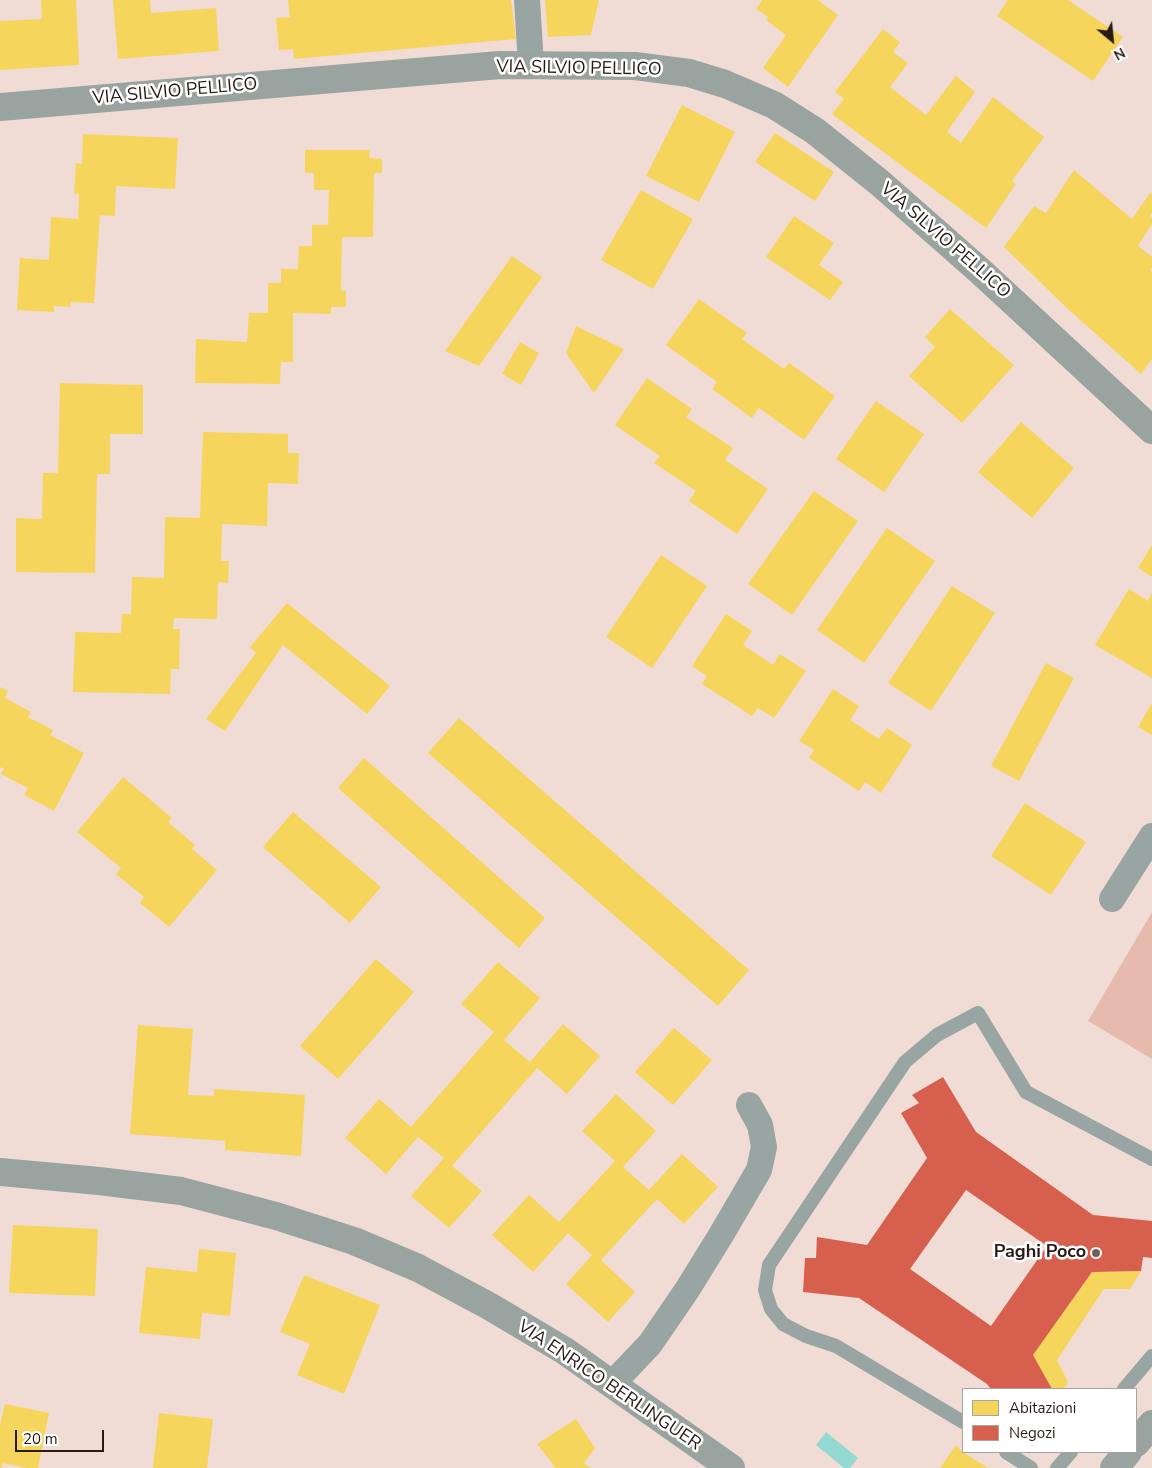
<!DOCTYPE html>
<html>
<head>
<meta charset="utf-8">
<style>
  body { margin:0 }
  #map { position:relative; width:1152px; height:1468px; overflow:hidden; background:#f1dbd5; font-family:"Nunito Sans",sans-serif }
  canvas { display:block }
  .legend { position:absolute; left:962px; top:1388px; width:175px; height:65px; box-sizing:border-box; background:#fff; border:1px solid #a9a3a2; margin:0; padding:6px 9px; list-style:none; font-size:15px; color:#291a16 }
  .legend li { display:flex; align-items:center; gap:10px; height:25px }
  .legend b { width:25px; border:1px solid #a9a3a2 }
  .north { position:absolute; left:1087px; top:15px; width:50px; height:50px; -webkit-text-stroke:4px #fff; paint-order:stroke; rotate:152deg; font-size:14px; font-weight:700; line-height:20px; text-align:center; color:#291a16 }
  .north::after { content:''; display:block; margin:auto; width:18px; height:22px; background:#291a16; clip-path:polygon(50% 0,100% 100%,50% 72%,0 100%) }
  .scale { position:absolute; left:15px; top:1430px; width:89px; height:22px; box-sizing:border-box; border:2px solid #291a16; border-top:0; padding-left:6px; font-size:15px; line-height:18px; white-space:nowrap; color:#291a16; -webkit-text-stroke:4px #fff; paint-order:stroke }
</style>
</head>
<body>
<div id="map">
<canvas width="1152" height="1468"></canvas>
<ul class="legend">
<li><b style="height:14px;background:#f6d55c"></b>Abitazioni</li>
<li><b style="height:14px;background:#d6604d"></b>Negozi</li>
</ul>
<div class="north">N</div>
<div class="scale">20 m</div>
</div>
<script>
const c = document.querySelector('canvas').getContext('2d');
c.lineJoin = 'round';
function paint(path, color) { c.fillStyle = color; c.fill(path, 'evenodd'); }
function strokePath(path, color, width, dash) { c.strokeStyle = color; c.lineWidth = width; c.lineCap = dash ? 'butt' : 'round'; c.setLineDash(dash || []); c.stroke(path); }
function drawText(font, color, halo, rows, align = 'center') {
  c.font = font + ' "Nunito Sans",sans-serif'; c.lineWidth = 5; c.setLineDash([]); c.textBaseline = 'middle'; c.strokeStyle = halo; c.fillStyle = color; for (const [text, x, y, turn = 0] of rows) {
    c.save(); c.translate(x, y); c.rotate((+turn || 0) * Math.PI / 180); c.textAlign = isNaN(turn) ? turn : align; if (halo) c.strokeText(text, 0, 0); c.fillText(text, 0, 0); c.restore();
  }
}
paint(new Path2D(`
  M1152,912V1059L1088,1021Z`), '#e6bbae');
paint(new Path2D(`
  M826,1432L858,1458L850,1468H844L816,1445Z`), '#94d8d2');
paint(new Path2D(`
  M41,0H76L79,65L0,70V21L42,19Z
  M113,0H150L151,13L216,8L219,51L118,59Z
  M288,0H511L516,39L294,59L293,49L279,50L276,18L290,17Z
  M545,0H599L591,35L548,37Z
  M762,0H819V1L838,15L788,87L763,68L786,35L766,20L768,17L756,9Z
  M1008,0H1068L1123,37L1093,81L997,16Z
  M883,29L900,42L893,52L908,63L890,87L926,115L956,76L975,92L947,132L961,143L993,97L1044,137L1012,181L1016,184L986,228L832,114L844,99L835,92Z
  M682,105L735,132L699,202L646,176Z
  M775,133L834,172L815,201L755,162Z
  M83,134L178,138L175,189L116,186L115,216L100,215L94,303L71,302L70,307L54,306V312L17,310L20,258L49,260L51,217L78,219L79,194H74L76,163L82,164Z
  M305,150H370L369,158L382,159V173H374L373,237H342L341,290L346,291V307H331V314L293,313V362H281L280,384L195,383L196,339L247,342L249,313H268V283H281V269H298L299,246H312V225H328L329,190H314V173H305Z
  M1074,170L1132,219L1150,193L1152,194V213L1150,216L1152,218V224L1138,246L1152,257V267L1150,270L1152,272V359L1141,374L1069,310L1004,247L1034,206L1046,213Z
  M641,190L693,219L653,289L601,260Z
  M794,216L834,243L819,265L843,282L830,300L766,257Z
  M512,256L542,277L479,366L445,351Z
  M699,299L747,333L742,339L784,369L789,363L835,396L804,440L759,408L752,418L712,389L717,382L666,345Z
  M950,309L1014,365L962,423L909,376L935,347L925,337Z
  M576,326L624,349L594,393L566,353Z
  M520,342L539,353L521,385L502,374Z
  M647,378L692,409L686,417L733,448L725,460L768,489L737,534L689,501L696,491L654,463L660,456L615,425Z
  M60,383L143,385V434H110V474H97L95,573L16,572V518L42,519L43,473H58Z
  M876,401L924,434L884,492L836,459Z
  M1021,422L1074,468L1032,518L978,472Z
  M203,432L288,434V453H299L298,484L268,483L267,526L222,524L221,561H229L228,583L218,582L217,619L174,618L173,629H180L179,669H171L170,694L73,692L75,632L121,633L122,614H131L132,577L164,578L165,517L200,518Z
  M814,491L858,521L792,615L748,584Z
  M887,528L935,561L864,663L817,630Z
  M1152,545V577L1138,568Z
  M661,555L707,586L652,668L606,637Z
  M952,586L995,613L931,711L888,683Z
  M1129,589L1148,601L1152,593V678L1095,645Z
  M287,603L390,686L367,714L283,645L225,731L206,719L256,653L250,647Z
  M726,614L752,631L743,645L773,665L780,654L806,671L774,718L758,708L752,716L702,684L707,676L692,666Z
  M1046,663L1074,678L1019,781L991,766Z
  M0,687L8,691L5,698L31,712L28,717L53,730L50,735L84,753L54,811L24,795L28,788L1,774L4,769L0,767Z
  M833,689L859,706L850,720L879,739L887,728L912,745L881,793L865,782L859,791L809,758L814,750L799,741Z
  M1152,703V735L1138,727Z
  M459,718L749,970L718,1006L428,753Z
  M364,758L545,918L519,948L338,788Z
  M123,777L172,818L168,822L195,845L192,849L217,870L169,927L140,903L144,897L116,874L121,868L77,832Z
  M1025,803L1086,842L1051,895L991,856Z
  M293,812L381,887L350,923L263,847Z
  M376,959L414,992L338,1079L300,1046Z
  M498,962L540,998L504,1040L530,1062L563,1024L600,1056L567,1094L537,1068L452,1166L482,1191L449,1228L411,1196L444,1158L418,1137L386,1174L345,1138L379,1099L411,1127L494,1032L461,1004Z
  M138,1025L193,1029L188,1095L214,1096V1089L305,1095L301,1156L225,1150V1141L130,1134Z
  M674,1028L712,1060L673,1105L635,1072Z
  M616,1094L656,1131L623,1167L649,1190L682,1154L718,1187L684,1224L657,1199L601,1260L635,1292L608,1322L566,1284L592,1255L568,1233L533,1272L492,1235L529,1195L559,1222L615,1161L582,1131Z
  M13,1225L98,1229L95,1296L9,1293Z
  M199,1249L236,1253L230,1316L202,1313L200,1339L139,1333L146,1267L197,1272Z
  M1141,1271L1130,1289H1104L1057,1360L1068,1382L1064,1389H1052L1033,1355L1092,1272Z
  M304,1275L380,1305L344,1394L297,1375L310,1344L280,1332Z
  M5,1404L49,1413L38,1468H26L3,1463L2,1468H0V1425Z
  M159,1413L213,1419L207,1468H153Z
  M576,1419L595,1448L584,1463L591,1468H556L537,1444Z
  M956,1445L963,1452L988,1468H940Z`), '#f6d55c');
paint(new Path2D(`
  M943,1077L976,1132L1093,1215L1152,1221V1258L1143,1257L1141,1271L1092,1272L1033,1355L1052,1389H991L987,1384L859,1298L803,1292L805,1258H816L817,1237L867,1245L927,1158L901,1113L919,1103L912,1095ZM966,1190L1047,1246L991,1326L910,1269Z`), '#d6604d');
strokePath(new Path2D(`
  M1124,1389L1152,1356
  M963,1422L836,1346L806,1336L783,1324L771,1309L765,1290L769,1265L905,1062L937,1035L978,1013L1026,1092L1152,1159
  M1006,1452L1031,1468
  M1057,1468L1071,1452`), '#99a5a2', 14);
strokePath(new Path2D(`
  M527,0L531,65
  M1112,899L1152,836
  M612,1384L650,1344L687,1290L721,1235L759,1170L764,1147L760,1125L749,1105`), '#99a5a2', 26);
strokePath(new Path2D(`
  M0,107L500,65L635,66L689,73L725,84L774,105L815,131L880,183L980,271L1152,430
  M0,1172L99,1181L181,1191L276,1216L354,1241L418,1268L489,1306L565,1351L731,1468
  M1136,1443L1152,1424
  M1114,1468L1128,1452`), '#99a39f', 28);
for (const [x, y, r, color] of [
  [1096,1253,5,"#6f5e59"]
]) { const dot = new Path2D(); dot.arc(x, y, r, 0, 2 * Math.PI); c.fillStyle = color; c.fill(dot); strokePath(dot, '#fff', 2); }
drawText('18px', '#291a16', '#fff', [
  ["VIA SILVIO PELLICO",579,69,1],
  ["VIA SILVIO PELLICO",175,92,-5],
  ["VIA SILVIO PELLICO",945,241,41],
  ["VIA ENRICO BERLINGUER",609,1386,34]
]);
drawText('bold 18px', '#291a16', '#fff', [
  ["Paghi Poco",1086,1253]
], 'right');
</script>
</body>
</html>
